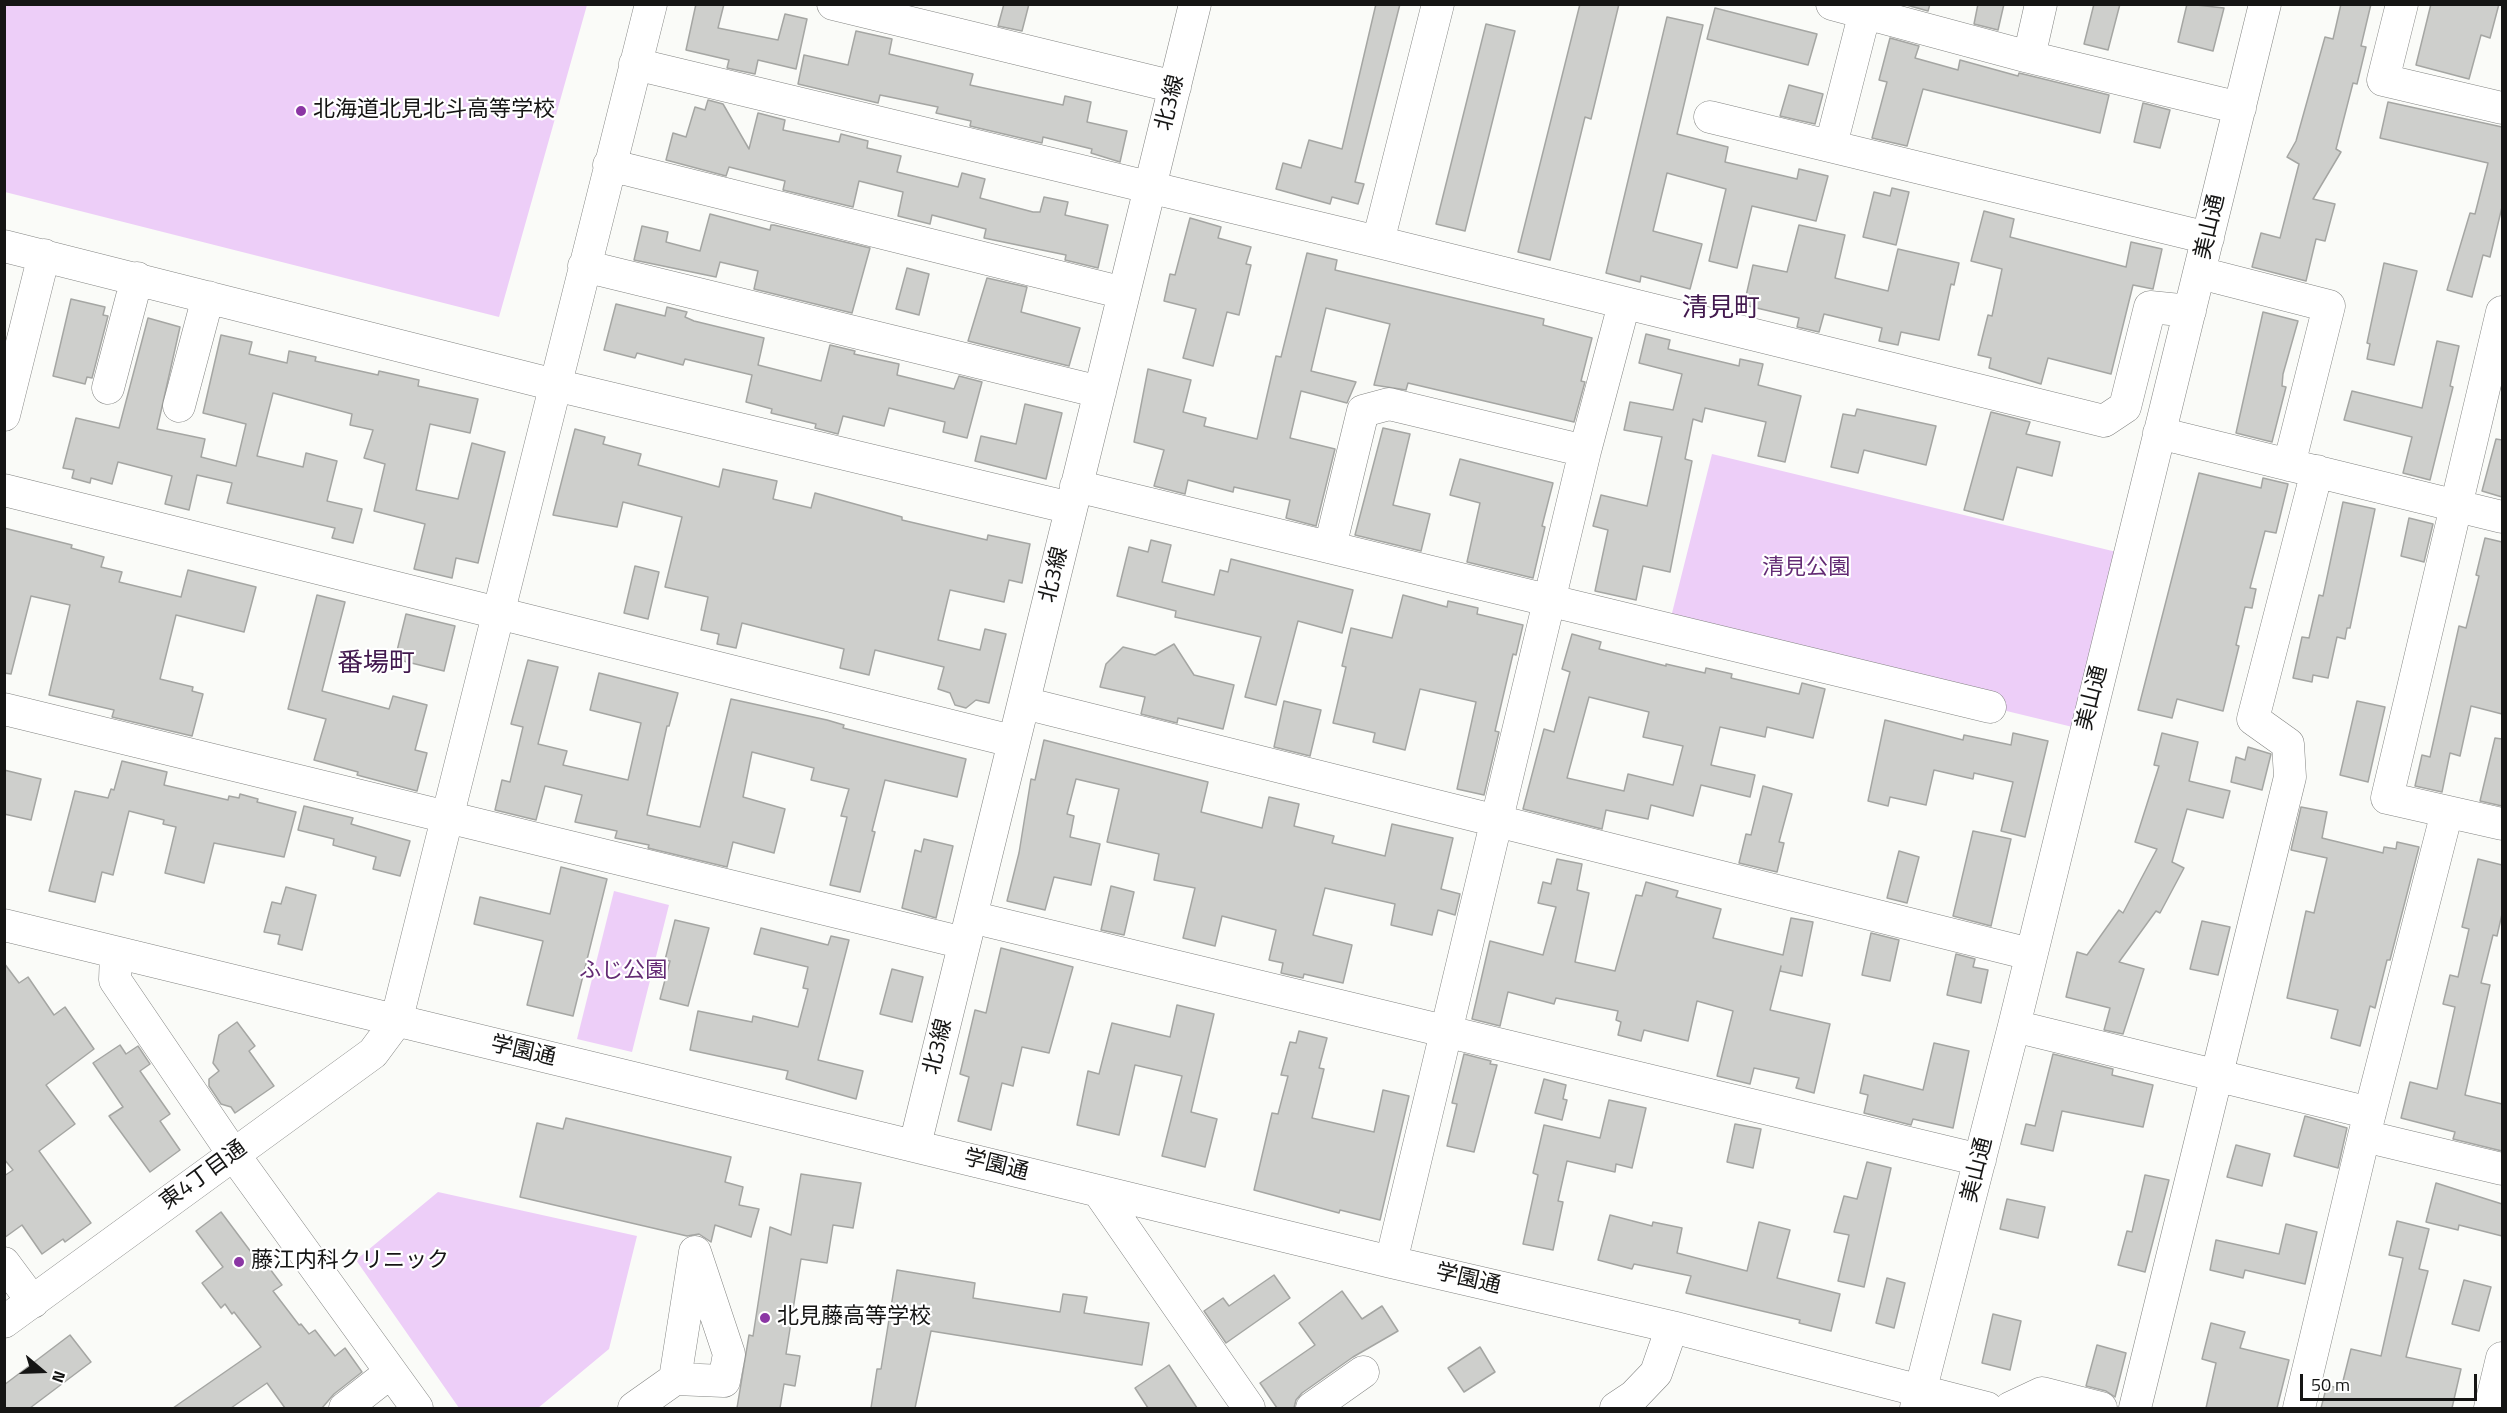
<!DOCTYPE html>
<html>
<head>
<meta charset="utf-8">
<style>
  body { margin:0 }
  #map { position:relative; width:2507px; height:1413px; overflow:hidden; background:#fafbf8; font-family:"Titillium Web",sans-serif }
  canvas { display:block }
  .frame { position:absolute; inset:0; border:6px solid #151514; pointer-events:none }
  .north { position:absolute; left:12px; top:1341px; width:60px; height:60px; -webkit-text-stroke:4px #fff; paint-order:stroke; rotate:109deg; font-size:16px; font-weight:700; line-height:24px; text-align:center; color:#151514 }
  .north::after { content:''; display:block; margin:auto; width:21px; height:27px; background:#151514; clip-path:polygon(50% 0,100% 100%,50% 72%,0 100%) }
  .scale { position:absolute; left:2300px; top:1374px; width:177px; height:27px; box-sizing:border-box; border:3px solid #151514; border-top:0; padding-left:8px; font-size:18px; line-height:21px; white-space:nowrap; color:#151514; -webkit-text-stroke:4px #fff; paint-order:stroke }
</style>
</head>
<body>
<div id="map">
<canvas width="2507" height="1413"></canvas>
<div class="frame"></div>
<div class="north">N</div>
<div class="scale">50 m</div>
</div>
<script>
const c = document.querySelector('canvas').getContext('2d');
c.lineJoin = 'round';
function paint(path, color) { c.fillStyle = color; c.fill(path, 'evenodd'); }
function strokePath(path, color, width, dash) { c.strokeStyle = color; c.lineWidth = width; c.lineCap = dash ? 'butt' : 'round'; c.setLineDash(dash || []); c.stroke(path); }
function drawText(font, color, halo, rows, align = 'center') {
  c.font = font + ' "Titillium Web","Noto Sans JP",sans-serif'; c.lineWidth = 4.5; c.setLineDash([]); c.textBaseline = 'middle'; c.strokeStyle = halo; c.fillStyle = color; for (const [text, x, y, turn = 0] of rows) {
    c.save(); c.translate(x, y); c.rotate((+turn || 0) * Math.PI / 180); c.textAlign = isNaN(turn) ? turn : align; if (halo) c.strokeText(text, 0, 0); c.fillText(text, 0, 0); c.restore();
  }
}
paint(new Path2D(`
  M4,5H587L499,317L5,192Z
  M1712,454L2129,555L2085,730L1668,629Z
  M614,891L669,905L632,1052L577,1039Z
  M438,1192L637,1236L609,1349L538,1408H459L356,1260Z`), '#edcef8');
const building = new Path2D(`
  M696,4H724L718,28L778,40L785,14L807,19L796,69L758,60L755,74L727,68L729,60L686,50Z
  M1004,4H1029L1022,31L998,26Z
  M1376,4H1400L1355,182L1364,184L1358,204L1332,197L1330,204L1276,189L1283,163L1301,168L1309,140L1342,149Z
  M1580,4H1619L1591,119L1585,117L1550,260L1518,252Z
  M1903,4H1930L1928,11Z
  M1978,4H2004L1998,30L1974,24Z
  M2094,4H2120L2108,50L2084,44Z
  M2187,4L2224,8L2213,51L2178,42Z
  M2341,4H2371L2361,46L2366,47L2357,84L2353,83L2336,149L2341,152L2313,199L2335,204L2325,241L2316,239L2306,281L2252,267L2261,233L2280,238L2299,164L2287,157L2296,141L2325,37L2333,39Z
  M2431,4H2499L2490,38L2481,35L2469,79L2416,65Z
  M1715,8L1817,34L1808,65L1707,39Z
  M1667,17L1703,25L1677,134L1728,147L1725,162L1797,179L1799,169L1828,176L1816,221L1752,206L1737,268L1709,261L1726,189L1667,173L1653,231L1702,244L1690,289L1641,276L1640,282L1606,273Z
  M1486,24L1515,31L1465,231L1436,224Z
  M856,31L892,39L889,54L973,74L970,85L1063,105L1065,96L1091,102L1087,122L1127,131L1120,162L1091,153L1092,149L1043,137L1042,143L970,126L971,121L936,113L938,107L880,95L878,103L798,84L804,55L848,65Z
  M1890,38L1919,46L1915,58L1958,70L1960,60L2018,76L2019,73L2109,95L2100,133L1923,89L1907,146L1872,138L1887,82L1879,80Z
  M1789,85L1823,94L1815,124L1780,116Z
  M708,100L723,104L749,149L758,113L785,120L783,130L839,142L841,134L868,141L867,148L901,156L897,172L958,187L962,173L985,179L980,198L1033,212H1040L1044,197L1068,202L1065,215L1108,225L1098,268L1065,260L1066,255L984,238L986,229L932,215L930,224L898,216L903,192L859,181L853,207L783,190L785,181L729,167L726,176L666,160L673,133L686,137L695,107L705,110Z
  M2388,102L2502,127V207L2490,257L2483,255L2472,297L2447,290L2470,213L2475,214L2488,163L2380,138Z
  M2143,103L2170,110L2160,148L2134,142Z
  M1892,188L1909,192L1896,245L1863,237L1874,192L1890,196Z
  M1984,211L2014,219L2010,237L2126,267L2131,242L2162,249L2153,289L2133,285L2111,374L2048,358L2041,384L1989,368L1991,358L1978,355L1988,315L1992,316L2002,269L1971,261Z
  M710,214L770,230L771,225H774L870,248L852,313L754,289L758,271L720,262L716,277L634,260L642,226L668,232L666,242L700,251Z
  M1190,218L1221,227L1218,238L1251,247L1246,264L1251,265L1239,315L1227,312L1213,366L1183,358L1196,309L1164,301L1170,274L1175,275Z
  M1799,225L1845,235L1835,278L1888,291L1898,249L1959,263L1954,285L1951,284L1939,340L1901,332L1898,345L1879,341L1882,328L1824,314L1819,332L1797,327L1799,318L1744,305L1753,265L1787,272Z
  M1307,253L1337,260L1335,270L1544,319L1543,325L1592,338L1581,381L1585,382L1574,422L1408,383L1406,390L1374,385L1390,324L1326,308L1311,371L1356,382L1347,403L1301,391L1290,438L1335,449L1316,526L1286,518L1290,500L1234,487L1233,492L1188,480L1185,494L1154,486L1164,450L1134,442L1148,369L1191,380L1183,412L1206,418L1204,426L1257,439L1276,356L1281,357Z
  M2384,263L2417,271L2394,365L2367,359L2370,344L2367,343Z
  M907,268L929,274L919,315L896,309Z
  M987,278L1027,287L1021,312L1080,328L1069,366L968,341Z
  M71,299L105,307L103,315L108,316L92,378L87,377L85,384L53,376Z
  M616,304L665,316L667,307L687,312L685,317L694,321L764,338L758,365L821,381L830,345L855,351L854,354L899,364L897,375L954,389L959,376L982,382L967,438L943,432L945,422L889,408L884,426L843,416L838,434L815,428L816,424L771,413L772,409L746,402L752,375L685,359L683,365L637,353L635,358L604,350Z
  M2263,312L2298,321L2283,374L2282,386L2286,387L2272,442L2236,433Z
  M148,318L180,327L157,429L205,439L201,457L236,466L246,424L203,413L221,335L252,342L249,354L287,363L289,351L316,357L315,361L378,375L379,371L419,380L418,386L478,399L470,433L430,424L416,490L458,499L472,443L505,452L478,563L456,558L452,578L414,569L425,524L374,511L385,464L364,458L373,430L350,425L352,414L273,393L257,456L303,467L306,453L337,461L327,501L362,509L353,543L332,538L335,528L227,503L232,483L197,475L189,510L165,504L172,476L118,462L112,484L91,478L90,483L72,478L74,470L63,468L76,418L119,428Z
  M1646,334L1670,340L1668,349L1739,366L1740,359L1763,364L1758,385L1801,396L1785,462L1758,456L1766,422L1705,408L1702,422L1693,419L1685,459L1692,461L1670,572L1643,566L1636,600L1595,591L1608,530L1593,526L1601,495L1647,506L1662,437L1624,430L1630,402L1673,410L1682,374L1639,363Z
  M2437,341L2459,346L2450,386L2453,387L2430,480L2403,473L2412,437L2344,420L2352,391L2422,408Z
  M1025,404L1062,413L1046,479L975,461L981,436L1016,444Z
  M1857,409L1936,426L1926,465L1864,450L1858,473L1831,467L1843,414L1855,416Z
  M1991,412L2030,422L2026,434L2060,442L2052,476L2017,467L2003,520L1964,510Z
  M1383,428L1410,434L1393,505L1430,514L1421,551L1355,535Z
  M575,429L605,437L603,444L641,454L638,465L719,487L723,469L777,481L773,499L811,508L815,493L902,517V520L987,540L988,535L1030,544L1022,583L1009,580L1004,602L950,590L938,640L980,650L985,629L1006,634L989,703L976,700L966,708L955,705L950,693L938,689L944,667L875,650L869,675L840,668L844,649L742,623L736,648L717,644L719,634L701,630L708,597L665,587L682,517L623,502L617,527L553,515Z
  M2496,439L2502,440V497L2482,491Z
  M1460,459L1553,483L1542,526L1545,527L1533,578L1467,562L1480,503L1450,495Z
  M2199,473L2261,488L2263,478L2288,484L2276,533L2265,531L2250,588L2256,589L2252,608L2245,607L2236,645L2239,646L2223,711L2177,699L2172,718L2138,710Z
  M2343,502L2375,509L2350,628H2347L2345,639L2337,637L2328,678L2313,675L2312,682L2293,678L2302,637L2309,638L2319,595L2323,596Z
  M2409,518L2433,524L2424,562L2401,556Z
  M4,528L72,545L71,548L104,557L101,567L122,572L119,582L181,597L188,570L256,587L244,632L176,615L160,679L193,687L192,691L203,694L192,736L112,717L114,710L49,695L70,605L31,596L11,674L4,673Z
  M2485,538L2502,542V714L2471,706L2460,756L2450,753L2442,792L2415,786L2422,755L2430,757L2459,626L2466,628L2479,576L2476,575Z
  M1151,540L1171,545L1162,582L1214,595L1220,570L1228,572L1231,559L1353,590L1342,633L1298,621L1276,705L1245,697L1261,637L1175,617L1176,611L1117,596L1129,547L1148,552Z
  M635,566L659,572L648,619L624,613Z
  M317,595L345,602L322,691L389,709L393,696L427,705L415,750L427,753L417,791L357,775L358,772L314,760L326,719L288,709Z
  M1403,595L1447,607L1448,601L1478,608L1477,614L1523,625L1516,655L1513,654L1495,731L1499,732L1484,795L1457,789L1476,702L1420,689L1405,750L1373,742L1375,733L1333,723L1346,667L1342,666L1351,628L1392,638Z
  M406,614L455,626L444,671L395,659Z
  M1572,634L1601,642L1599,649L1666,666V664L1705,673L1706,668L1732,674L1731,678L1799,694L1802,683L1825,689L1813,738L1767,727L1765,737L1720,727L1711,765L1755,775L1750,797L1701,785L1693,816L1651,805L1648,819L1606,810L1602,829L1523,809L1544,729L1554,732L1570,672L1562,669ZM1589,697L1649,712L1643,737L1683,746L1673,785L1628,774L1624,791L1567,778Z
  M1174,644L1194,675L1234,685L1223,729L1178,718L1177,723L1141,714L1145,697L1100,687L1106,664L1123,647L1155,655Z
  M528,660L558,667L538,744L567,751L563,765L628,780L641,723L590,710L599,673L678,693L669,726H667L647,815L700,827L731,699L827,720L844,725L843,728L966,759L957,797L885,780L872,831L875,832L860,892L830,885L847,817L841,816L849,789L811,780L814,768L752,752L743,797L785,809L774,853L733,842L727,867L648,848L649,845L615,838L617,831L575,822L582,795L545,786L536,820L495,810L502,780L510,782L523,727L511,724Z
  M1284,701L1321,710L1310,756L1274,747Z
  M2357,701L2385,707L2368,782L2340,775Z
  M1885,720L1963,740L1964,735L2011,745L2013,733L2048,741L2025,837L2001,831L2013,782L1974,773L1973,779L1934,770L1926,805L1890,797L1888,806L1868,801Z
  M2162,733L2198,742L2189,781L2230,791L2223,818L2187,809L2172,862L2184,868L2160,913L2156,911L2119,962L2144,969L2123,1034L2104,1030L2110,1008L2066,997L2077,952L2087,955L2119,910L2123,913L2157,849L2135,842L2159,766L2154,765Z
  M2495,738L2502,739V806L2480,801Z
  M1044,740L1208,782L1201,812L1262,828L1269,797L1299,804L1294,826L1334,836L1332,843L1385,856L1392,824L1453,838L1441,889L1460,894L1455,915L1438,910L1432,935L1391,925L1395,904L1325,888L1313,935L1352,945L1343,983L1304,974L1303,978L1281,973L1283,963L1269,960L1276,930L1222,916L1215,946L1183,938L1195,888L1154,880L1159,854L1107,842L1119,789L1076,779L1067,814L1074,816L1070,837L1100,844L1091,885L1054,877L1045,910L1007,901L1019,853L1031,779L1035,780Z
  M2248,747L2271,754L2262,790L2231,782L2236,757L2245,760Z
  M122,761L167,772L164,785L228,800L229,796L239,798L240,794L258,799L257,802L296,812L284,857L214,843L204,883L165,873L176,827L163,824L164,820L129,811L113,875L102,872L95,902L49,891L75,791L108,798L111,789L114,790Z
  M4,770L41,779L31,820L4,814Z
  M1763,786L1792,794L1779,842L1784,843L1777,872L1739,863L1746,834L1751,835Z
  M304,806L353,818L351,824L410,841L400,876L373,869L376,857L333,845L334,839L298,830Z
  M2301,807L2327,812L2322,838L2383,853L2384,847L2396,849L2397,842L2419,847L2390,960H2387L2375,1008L2370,1006L2360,1046L2331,1038L2338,1010L2287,998L2306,911L2314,913L2327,858L2291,850Z
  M1973,831L2011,839L1991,926L1953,916Z
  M924,839L953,846L936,918L902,908L915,850L921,852Z
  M1899,851L1919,857L1907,903L1887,898Z
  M1557,859L1582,864L1577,890L1589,893L1575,962L1615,971L1636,895L1642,896L1646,882L1678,891L1676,897L1721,909L1713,938L1783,955L1791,918L1813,922L1802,976L1780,971L1781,966L1770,1010L1830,1024L1814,1093L1796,1088L1799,1078L1754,1068L1750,1084L1717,1076L1733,1011L1697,1001L1688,1041L1644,1030L1641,1041L1618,1035L1621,1022L1616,1020L1618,1011L1556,998L1554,1004L1508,992L1500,1026L1472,1019L1490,941L1543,955L1556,907L1538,903L1543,882L1551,884Z
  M2478,859L2502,865V914L2497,936L2493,935L2481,983L2490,985L2465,1095L2502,1104V1151L2453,1139L2455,1132L2401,1118L2410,1082L2437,1089L2455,1007L2443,1004L2450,975L2458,977L2469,929L2462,927Z
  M561,867L607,879L573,1016L527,1005L543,941L474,924L480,897L550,914Z
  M1111,886L1134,892L1124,935L1101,930Z
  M286,887L316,895L302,950L278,944L280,935L264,932L272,902L281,904Z
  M675,920L709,928L688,1006L660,999L670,961L665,960Z
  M2202,921L2230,927L2218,975L2190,969Z
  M761,928L828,945L831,936L849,940L818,1060L863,1071L856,1099L786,1079L788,1071L690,1050L698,1011L752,1022L753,1016L798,1027L808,989L803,988L808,967L754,954Z
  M1871,933L1899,940L1890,981L1862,975Z
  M1001,948L1073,967L1049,1053L1022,1047L1013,1086L1002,1083L991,1130L958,1121L969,1077L960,1074L975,1010L986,1013Z
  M1956,954L1975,959L1973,967L1988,970L1981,1003L1947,995Z
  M4,963L19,983L28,977L54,1015L65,1007L94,1049L46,1085L75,1124L39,1151L91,1223L65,1242L63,1239L42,1254L22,1225L4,1238V1176L13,1170L4,1159Z
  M892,969L923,977L912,1022L880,1014Z
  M1177,1005L1214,1014L1191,1112L1217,1119L1205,1167L1162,1156L1182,1076L1135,1065L1119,1135L1077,1125L1088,1071L1099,1074L1112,1023L1170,1037Z
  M237,1022L255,1046L249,1051L274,1086L235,1113L231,1107L221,1104L209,1086V1079L219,1071L213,1063L219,1035Z
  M1299,1031L1327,1038L1319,1068L1324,1069L1312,1118L1374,1132L1383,1090L1409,1096L1380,1220L1340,1210L1339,1213L1254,1190L1272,1113L1278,1114L1288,1076L1281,1075L1290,1042L1296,1043Z
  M1934,1043L1969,1051L1953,1128L1913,1119L1911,1125L1864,1113L1868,1095L1860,1093L1864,1075L1923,1090Z
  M120,1045L126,1054L138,1046L150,1064L140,1071L170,1114L160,1121L180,1150L150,1172L109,1116L123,1107L93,1063Z
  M1464,1054L1491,1061L1490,1064L1497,1065L1474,1152L1447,1146L1457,1104L1452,1103Z
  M2053,1054L2113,1069L2112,1075L2153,1085L2143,1127L2062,1111L2053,1151L2021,1144L2026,1124L2035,1126Z
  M1544,1079L1566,1085L1563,1099L1567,1100L1562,1120L1535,1113Z
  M1609,1100L1646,1108L1632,1168L1616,1164L1615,1172L1567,1161L1558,1201L1563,1202L1553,1250L1523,1244L1538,1175L1533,1173L1544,1125L1600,1138Z
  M2305,1116L2347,1128L2338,1168L2294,1156Z
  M566,1118L731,1157L725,1182L743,1187L739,1205L759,1209L751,1237L715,1225L711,1242L699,1234L687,1236L520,1197L537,1123L563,1129Z
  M1735,1124L1761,1129L1753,1168L1727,1162Z
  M2236,1145L2270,1154L2262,1186L2227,1177Z
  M1867,1162L1891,1168L1864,1287L1838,1281L1849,1235L1834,1232L1844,1196L1857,1199Z
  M801,1174L861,1183L853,1228L833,1225L827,1263L801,1259L786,1354L800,1356L795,1386L784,1384L780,1408H737L749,1335L753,1336L770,1227L791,1235Z
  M2145,1175L2169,1180L2145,1272L2118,1265L2127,1231L2132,1232Z
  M2436,1183L2502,1204V1236L2459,1225L2458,1230L2426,1222Z
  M2007,1199L2045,1207L2038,1238L2000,1229Z
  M221,1212L260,1264L264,1261L282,1285L273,1291L299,1325L301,1324L309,1334L315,1330L335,1356L345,1348L362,1372L334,1394L322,1408H285L267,1383L231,1408H173L261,1347L234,1312L232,1314L225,1304L221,1308L202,1283L223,1267L196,1231Z
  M1610,1215L1652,1226L1653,1222L1682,1228L1677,1253L1747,1271L1759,1222L1790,1230L1777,1278L1840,1294L1831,1331L1799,1323L1800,1320L1686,1293L1691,1276L1634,1264L1632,1269L1598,1260Z
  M2397,1221L2429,1229L2419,1269L2428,1271L2406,1357L2461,1369L2452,1408H2321L2327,1385L2341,1389L2351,1349L2381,1356L2403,1258L2389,1255Z
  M2286,1224L2317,1232L2305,1284L2245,1270L2243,1278L2210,1270L2216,1240L2279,1254Z
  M897,1270L975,1283L973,1298L1060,1312L1063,1294L1087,1297L1084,1313L1149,1323L1142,1365L931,1331L915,1408H871L877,1369H881Z
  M1274,1275L1290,1298L1226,1343L1204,1311L1223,1298L1229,1306Z
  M1887,1278L1905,1283L1894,1328L1876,1323Z
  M2464,1280L2491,1287L2479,1331L2452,1324Z
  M1342,1291L1362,1319L1382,1306L1398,1331L1353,1357L1302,1393L1296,1400L1294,1408H1277L1260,1383L1315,1345L1299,1323Z
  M1993,1314L2021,1321L2010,1370L1982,1363Z
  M2211,1323L2245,1332L2240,1348L2289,1360L2277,1408H2206L2216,1363L2202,1359Z
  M70,1335L91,1362L30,1408H4V1385Z
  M2097,1345L2126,1353L2115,1397L2106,1391L2086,1386Z
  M1480,1347L1495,1372L1464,1392L1448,1368Z
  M1169,1365L1197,1408H1148L1135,1388Z`);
paint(building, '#cecfcc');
strokePath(building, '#a5a6a3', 1.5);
const minor = new Path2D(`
  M833,4L1175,87
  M1832,4L2029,57L2240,108
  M2402,4L2383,80L2502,108
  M2029,57L2041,4
  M635,64L1378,242L2104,421L2125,407L2150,307L2190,311
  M1710,117L2208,238
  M1831,145L1867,4
  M609,165L1124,293
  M1378,242L1438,4
  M4,246L555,385L1071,508
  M584,266L1100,392
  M2200,273L2329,306L2289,465
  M2502,312L2387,798L2502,824
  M108,388L137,278
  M179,406L208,297
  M4,415L44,255
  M2159,433L2502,517
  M1076,486L1990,707
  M4,490L1012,741
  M1330,547L1363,411L1389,404L1585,451
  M1024,703L2030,954
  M4,709L964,943
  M971,917L1980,1160
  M4,925L1391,1262L1672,1327L1987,1408
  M116,953L115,980L234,1155L417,1408
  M2014,1026L2370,1113
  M2364,1136L2502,1169
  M915,1145L1195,4
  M1099,1192L1249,1408
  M1391,1262L1585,451L1624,304
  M4,1263L33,1302
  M4,1322L373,1053L396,1022L651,4
  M345,1408L391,1372
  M634,1408L675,1379L724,1381L729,1354L695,1252L675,1379
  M1312,1408L1363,1372
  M1616,1408L1634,1396L1656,1373L1672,1327
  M1916,1408L2014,1026L2265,4
  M2010,1408L2042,1393L2101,1408
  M2135,1408L2290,777L2288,744L2253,719L2317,471
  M2299,1408L2364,1136L2447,812
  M2490,1408L2502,1358`);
strokePath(minor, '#848583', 33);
strokePath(minor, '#fff', 32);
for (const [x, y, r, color] of [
  [301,111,6,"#8b36a4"],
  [239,1262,6,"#8b36a4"],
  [765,1318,6,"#8b36a4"]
]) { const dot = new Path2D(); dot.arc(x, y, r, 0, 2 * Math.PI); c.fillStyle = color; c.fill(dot); strokePath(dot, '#fff', 2); }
drawText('22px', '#151514', '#fff', [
  ["北3線",1171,103,-76],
  ["美山通",2211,227,-77],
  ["北3線",1055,575,-76],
  ["美山通",2093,698,-76],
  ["北3線",939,1047,-76],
  ["学園通",523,1052,13],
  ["学園通",996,1166,14],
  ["美山通",1978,1170,-76],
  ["東4丁目通",204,1176,-36],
  ["学園通",1468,1280,13]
]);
drawText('22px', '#151514', '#fff', [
  ["北海道北見北斗高等学校",313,111],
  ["藤江内科クリニック",251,1262],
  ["北見藤高等学校",777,1318]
], 'left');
drawText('22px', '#632b74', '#fff', [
  ["清見公園",1806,569],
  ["ふじ公園",623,972]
]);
drawText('26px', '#42194e', '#fff', [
  ["清見町",1721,310],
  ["番場町",376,665]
]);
</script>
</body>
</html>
